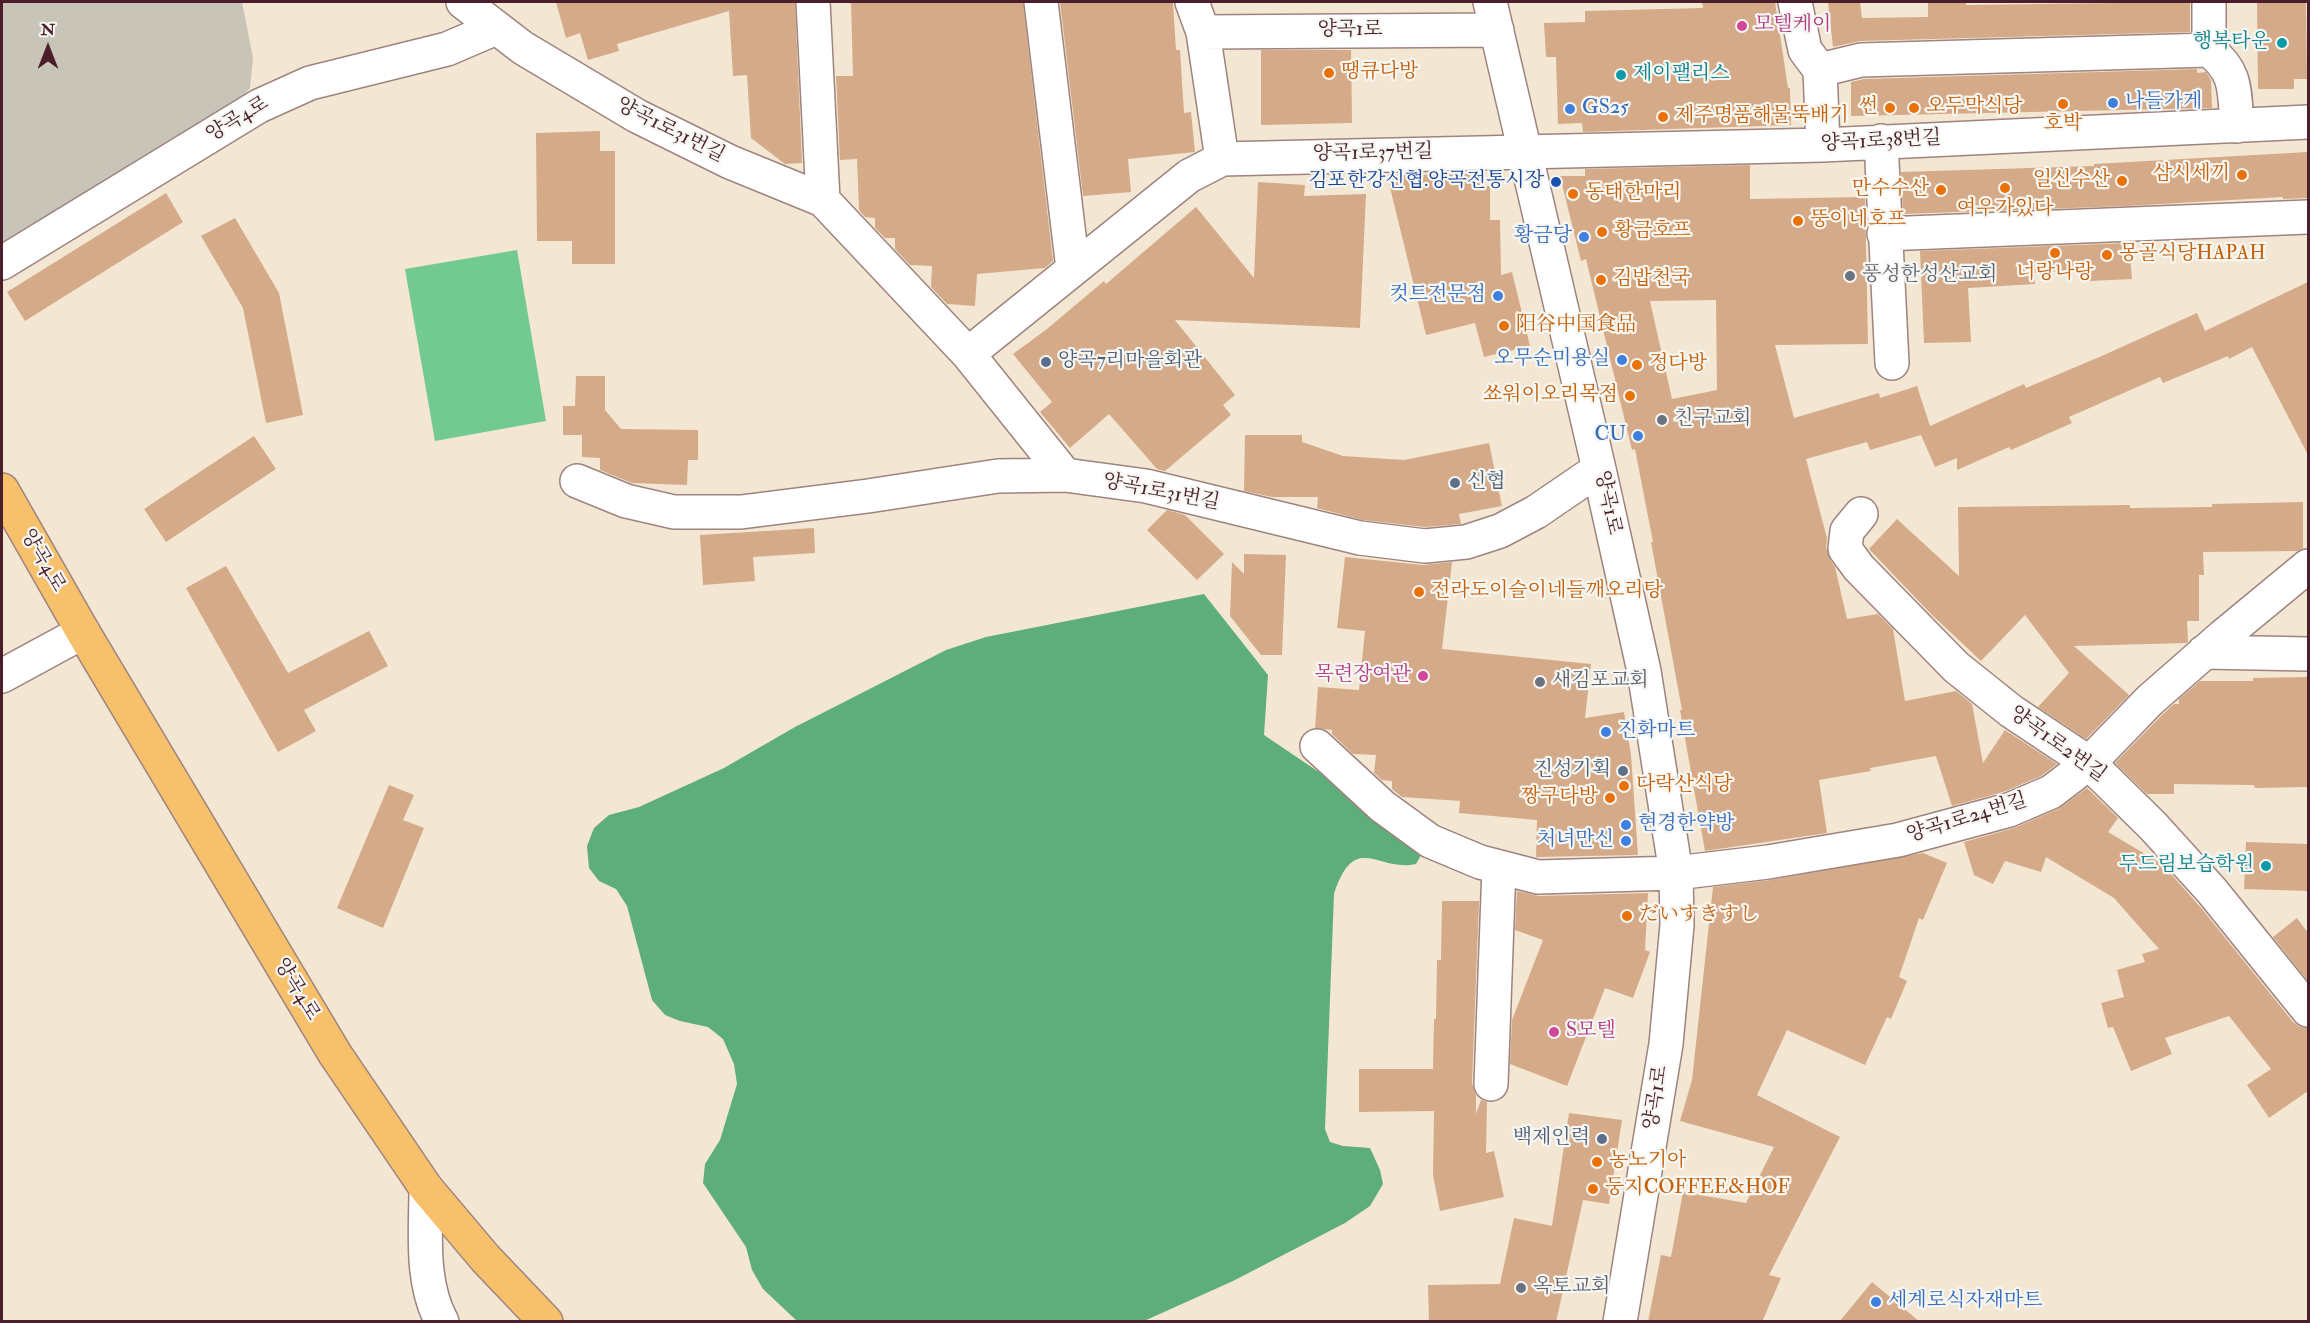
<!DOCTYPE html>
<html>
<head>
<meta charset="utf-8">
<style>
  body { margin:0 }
  #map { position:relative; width:2310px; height:1323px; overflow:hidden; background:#f3e7d3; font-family:"IM FELL Double Pica",serif }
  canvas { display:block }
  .frame { position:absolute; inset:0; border:3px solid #4a1f2b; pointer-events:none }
  .north { position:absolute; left:18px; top:18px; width:60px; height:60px; -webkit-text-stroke:4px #f6f6f2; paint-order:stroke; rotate:0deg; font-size:16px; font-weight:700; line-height:24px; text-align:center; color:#4a1f2b }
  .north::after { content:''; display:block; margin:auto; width:21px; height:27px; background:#4a1f2b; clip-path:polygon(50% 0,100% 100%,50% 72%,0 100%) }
</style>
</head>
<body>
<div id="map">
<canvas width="2310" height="1323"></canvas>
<div class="frame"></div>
<div class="north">N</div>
</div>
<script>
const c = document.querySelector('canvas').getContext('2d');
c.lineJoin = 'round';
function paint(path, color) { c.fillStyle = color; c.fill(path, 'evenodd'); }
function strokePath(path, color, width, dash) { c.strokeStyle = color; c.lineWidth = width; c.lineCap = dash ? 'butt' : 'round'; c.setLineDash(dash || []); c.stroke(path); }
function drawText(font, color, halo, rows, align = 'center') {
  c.font = font + ' "IM FELL Double Pica","Noto Serif KR","Noto Serif JP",serif'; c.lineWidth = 4.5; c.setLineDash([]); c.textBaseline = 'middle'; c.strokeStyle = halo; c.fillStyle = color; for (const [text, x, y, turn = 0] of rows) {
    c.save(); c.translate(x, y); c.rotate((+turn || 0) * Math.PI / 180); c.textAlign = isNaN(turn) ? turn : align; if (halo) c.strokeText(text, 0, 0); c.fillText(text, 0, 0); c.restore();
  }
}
paint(new Path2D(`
  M2,2H242L253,58L250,88L232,111L2,248Z`), '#c8c4b8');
paint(new Path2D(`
  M517,250L546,421L435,441L405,269Z`), '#72ca90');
paint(new Path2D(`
  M1204,594L1268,675L1264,735L1341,787L1419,845L1420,857L1416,864C1378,873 1355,830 1334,894L1325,1129L1330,1142L1343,1146L1370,1148L1380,1170L1383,1184L1370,1206L1345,1223L1233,1281L1144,1321H797L763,1289L752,1270L746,1247L703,1183L705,1164L720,1140L737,1084L734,1064L723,1039L708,1027L680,1021L665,1015L652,1000L627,906L616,889L599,881L589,868L587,846L594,828L609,815L639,807L724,768L795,727L946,650L986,637Z`), '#5dae7a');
paint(new Path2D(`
  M556,2H795L802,163L785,164L751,138L747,75L733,76L729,11L617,44L619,51L588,60L580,33L566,38Z
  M851,2H1023L1053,261L1045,268L977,274L975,306L947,304L931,287L932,266L910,265L895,249V238H885L875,228V218L865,217L859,210L857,159L840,160L836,76H853Z
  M1060,2H1173L1176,50H1180L1184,113L1191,112L1195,152L1128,159L1131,192L1083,196Z
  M1702,2H1775L1788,88H1790L1791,125L1583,132L1582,123L1558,124L1556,57H1546L1544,23L1585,22V11L1703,8Z
  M1828,2H1860L1862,18L1928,17V2H1966V5L2190,2V32L1860,41L1833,47Z
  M2257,2H2306L2307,79H2294V89H2258Z
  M1261,50H1351L1352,123L1261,125Z
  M2197,69V73L2206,72L2211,80L2212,108L1851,116V82L1864,79Z
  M600,131V151H615V264H572V241H537L536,133Z
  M2308,152V198L2283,199V197L2127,206L1903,214L1901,172L2094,166V164Z
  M1750,165V199L1865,197L1868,344L1775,345L1794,418L1879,393L1880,398L1917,386L1930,426L2024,384L2026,388L2104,355L2197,313L2205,331L2308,282V455L2252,347L2229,359L2228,356L2163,383L2160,377L2069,417L2072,423L2011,450L2009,447L1957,470V458L1935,467L1921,435L1870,450L1867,442L1806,459L1827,538L1826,548L1830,559L1835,567L1847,619L1878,614L1893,629L1905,701L1956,691L1972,704L1983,763L2005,730L2057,764L2041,776L2003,792L1952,806L1936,756L1870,768L1871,771L1819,780L1827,833L1705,851L1680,710H1682L1651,542H1653L1635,449L1632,450L1586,259L1581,261L1560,176H1585V169ZM1716,300L1717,390L1672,399L1650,301Z
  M1481,174V186H1490V220H1500L1501,275L1512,272L1530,346L1484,357L1475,323L1426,335L1387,175Z
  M1258,182L1305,185L1304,196L1366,194L1360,328L1175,320L1235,395L1223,405L1231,415L1165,471L1157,469L1109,414L1070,448L1040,412L1052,402L1013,354L1047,329L1104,281L1106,284L1196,207L1254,278Z
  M166,193L183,222L25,321L7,292Z
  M235,218L279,293L303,415L266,423L243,308L201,236Z
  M2129,243L2132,279L2089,281L2088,269L2034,273L2035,284L1968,288L1971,342L1924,343L1920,251Z
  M576,376H605V410L621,429L698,430V460H688L687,485L632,483L600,470V458L582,457V435H563V406H575Z
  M1245,435H1302V442L1343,456L1404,460L1489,443L1502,506L1459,514L1461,524L1425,527L1363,520L1317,508L1318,497H1272L1244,491Z
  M254,436L276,469L166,542L144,509Z
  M2303,502V548L2298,551L2203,552L2204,575H2199V621H2187L2188,642L2186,643L2074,646L2129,695L2086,739L2038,707L2069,673L2025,615L1981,661L1930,613L1869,549L1897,519L1959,576L1958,507L2130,505V508L2212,507V504Z
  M1167,510L1185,515L1224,554L1197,580L1147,530Z
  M814,528L815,553L753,557L755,581L703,585L700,535Z
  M1244,554L1286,555L1282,655H1261L1230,616L1232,562L1244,574Z
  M1345,557L1423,565L1452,562L1442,649L1591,664L1585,718L1624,712L1631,755L1638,855L1536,857L1537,820L1459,813L1460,801L1402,797L1392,789V781L1382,780L1374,773L1376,755L1353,754L1332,734V730L1315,728L1318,687L1359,690L1365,631L1337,628Z
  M226,566L288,673L369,631L388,666L304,710L316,731L278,752L186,588Z
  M2308,677V787L2255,788L2254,785L2174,784V794H2147L2115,763L2163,714L2174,704H2179V699L2200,681H2253V678Z
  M389,785L414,795L403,820L424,828L383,928L337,908Z
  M2087,788L2118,818L2108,832L2162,864L2202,909L2293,1022L2301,1027L2308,1028V1091L2269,1118L2247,1085L2271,1069L2229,1016L2165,1038L2172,1054L2131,1071L2113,1027L2108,1028L2101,1003L2124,997L2117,970L2145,962L2142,954L2159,949L2114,898L2046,857L2041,872L2005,861L1993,884L1974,875L1964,842L2014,828L2058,809Z
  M2246,842L2308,844V891L2244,889Z
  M1923,853L1947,863L1923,920L1919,918L1899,977L1907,981L1891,1019L1887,1017L1865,1065L1787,1030L1757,1095L1840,1137L1769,1275L1781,1278L1762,1322H1648L1661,1255L1671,1257L1683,1192L1746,1203L1774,1147L1680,1121L1692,1080L1713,887L1771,880Z
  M1517,891L1539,896L1648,893L1645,950L1650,952L1633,998L1605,988L1567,1086L1510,1064L1512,1020L1543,940L1515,930Z
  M1442,901H1479L1472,1083L1476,1095V1114L1481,1100L1487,1102L1486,1153L1494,1151L1504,1197L1440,1211L1433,1175L1434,1111L1359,1112V1069H1433L1434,1019H1436L1437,960H1441Z
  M2297,918L2308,933V981L2273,937Z
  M1569,1113L1622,1120L1609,1204L1583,1200L1556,1322H1429L1428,1285L1500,1284L1514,1218L1552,1226Z
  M1872,1282L1920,1322H1839Z`), '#d4aa88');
const minor = new Path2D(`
  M463,2L523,48L637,116L730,162L823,200L968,354L1065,475
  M813,2L823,200
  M1041,2L1073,269
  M1192,2L1203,32L1222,159
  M1490,2L1599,469L1644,671L1676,873L1677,925L1666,1044L1620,1322
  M1795,2L1805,50L1820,70L1823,145
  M2209,2V50
  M1203,32L1497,30
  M1820,70L1861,60L2209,50C2238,73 2234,91 2237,126
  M1881,141L1892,363
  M1884,234L2308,217
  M2,263L259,106L310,83L447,49L496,28
  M968,354L1189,176L1222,159L1823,145L2308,122
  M577,481L626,501L674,512H741L868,496L998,476L1065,475L1146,486L1360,538L1425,546L1466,542L1500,531L1536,512L1599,469
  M1861,514L1847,531L1845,549L1859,568L1956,667L2011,711L2089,763L2153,826L2212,891L2308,1010
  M2204,652L2308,654
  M2,676L83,632
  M1317,746L1382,806L1430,841L1480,862L1538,877L1676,873L1768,862L1898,840L2009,810L2051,792L2089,763L2150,700L2222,637L2308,566
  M1491,1084L1499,867
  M426,1188C426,1231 420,1282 442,1322`);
const major = new Path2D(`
  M2,490L83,632L335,1054L426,1188L486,1259L546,1322`);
strokePath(minor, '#9e837f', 36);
strokePath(major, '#9e837f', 36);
strokePath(minor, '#fff', 33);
strokePath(major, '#f7c06b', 33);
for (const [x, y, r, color] of [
  [1742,26,6,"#d1479c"],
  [2282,43,6,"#0f9aa8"],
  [1329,73,6,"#e8710a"],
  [1621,75,6,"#0f9aa8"],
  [2113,103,6,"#3f7fe0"],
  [2063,104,6,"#e8710a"],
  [1890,108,6,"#e8710a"],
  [1914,108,6,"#e8710a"],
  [1570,109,6,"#3f7fe0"],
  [1663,117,6,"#e8710a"],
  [2242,175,6,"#e8710a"],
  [2122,181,6,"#e8710a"],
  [1556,182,6,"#1a4fb4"],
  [2005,188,6,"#e8710a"],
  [1941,190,6,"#e8710a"],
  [1573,194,6,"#e8710a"],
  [1798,221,6,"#e8710a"],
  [1602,232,6,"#e8710a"],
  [1584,237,6,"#3f7fe0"],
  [2055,253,6,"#e8710a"],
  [2107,255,6,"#e8710a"],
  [1850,276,6,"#6b7280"],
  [1601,280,6,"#e8710a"],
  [1498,296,6,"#3f7fe0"],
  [1504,326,6,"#e8710a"],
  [1622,360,6,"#3f7fe0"],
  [1046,362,6,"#5c6f8a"],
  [1637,365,6,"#e8710a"],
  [1630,396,6,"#e8710a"],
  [1662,420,6,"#6b7280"],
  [1638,436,6,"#3f7fe0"],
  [1455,483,6,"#5c6f8a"],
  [1419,592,6,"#e8710a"],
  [1423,676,6,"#d1479c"],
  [1540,682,6,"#6b7280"],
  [1606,732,6,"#3f7fe0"],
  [1623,771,6,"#5c6f8a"],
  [1624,786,6,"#e8710a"],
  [1610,798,6,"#e8710a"],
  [1626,825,6,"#3f7fe0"],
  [1626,841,6,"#3f7fe0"],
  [2266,866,6,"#0f9aa8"],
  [1627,916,6,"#e8710a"],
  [1554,1032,6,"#d1479c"],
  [1602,1139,6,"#5c6f8a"],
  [1597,1162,6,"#e8710a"],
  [1593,1189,6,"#e8710a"],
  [1521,1288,6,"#6b7280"],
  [1876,1302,6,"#3f7fe0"]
]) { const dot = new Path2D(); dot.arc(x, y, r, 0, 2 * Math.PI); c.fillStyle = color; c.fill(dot); strokePath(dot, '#f6f6f2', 2); }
drawText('20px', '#b23c85', '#f6f6f2', [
  ["모텔케이",1754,26],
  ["목련장여관",1411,676,"right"],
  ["S모텔",1566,1032]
], 'left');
drawText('20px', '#4a1f2b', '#f6f6f2', [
  ["양곡1로",1350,31],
  ["양곡4로",238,120,-31],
  ["양곡1로31번길",670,131,27],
  ["양곡1로38번길",1881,142,-3],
  ["양곡1로37번길",1373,154,-1],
  ["양곡1로31번길",1161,493,11],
  ["양곡1로",1607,503,78],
  ["양곡4로",42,561,60],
  ["양곡1로2번길",2057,745,36],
  ["양곡1로24번길",1967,819,-17],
  ["양곡4로",296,990,59],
  ["양곡1로",1657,1098,-81]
]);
drawText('20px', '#0d838f', '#f6f6f2', [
  ["행복타운",2270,43],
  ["제이팰리스",1633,75,"left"],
  ["두드림보습학원",2254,866]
], 'right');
drawText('20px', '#c56008', '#f6f6f2', [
  ["땡큐다방",1341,73],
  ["썬",1878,108,"right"],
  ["오두막식당",1926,108],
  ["제주명품해물뚝배기",1675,117],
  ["호박",2063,125,"center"],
  ["삼시세끼",2230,175,"right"],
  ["일신수산",2110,181,"right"],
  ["만수수산",1929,190,"right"],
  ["동태한마리",1585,194],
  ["여우가있다",2005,210,"center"],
  ["뚱이네호프",1810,221],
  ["황금호프",1614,232],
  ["몽골식당HAPAH",2119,255],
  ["너랑나랑",2055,274,"center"],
  ["김밥천국",1613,280],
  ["阳谷中国食品",1516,326],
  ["정다방",1649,365],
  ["쑈워이오리목점",1618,396,"right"],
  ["전라도이슬이네들깨오리탕",1431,592],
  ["다락산식당",1636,786],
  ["짱구다방",1598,798,"right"],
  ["だいすきすし",1639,916],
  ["농노기아",1609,1162],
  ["둥지COFFEE&HOF",1605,1189]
], 'left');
drawText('20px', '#366cbe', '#f6f6f2', [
  ["나들가게",2125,103],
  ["GS25",1582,109],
  ["황금당",1572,237,"right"],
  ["컷트전문점",1486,296,"right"],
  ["오무순미용실",1610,360,"right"],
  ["CU",1626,436,"right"],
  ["진화마트",1618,732],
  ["현경한약방",1638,825],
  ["처녀만신",1614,841,"right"],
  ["세계로식자재마트",1888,1302]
], 'left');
drawText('20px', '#164399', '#f6f6f2', [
  ["김포한강신협.양곡전통시장",1544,182]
], 'right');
drawText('20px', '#5b616d', '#f6f6f2', [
  ["풍성한성산교회",1862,276],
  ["친구교회",1674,420],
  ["새김포교회",1552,682],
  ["옥토교회",1533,1288]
], 'left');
drawText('20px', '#4e5e75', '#f6f6f2', [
  ["양곡7리마을회관",1058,362],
  ["신협",1467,483],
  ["진성기획",1611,771,"right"],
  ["백제인력",1590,1139,"right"]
], 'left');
</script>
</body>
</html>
